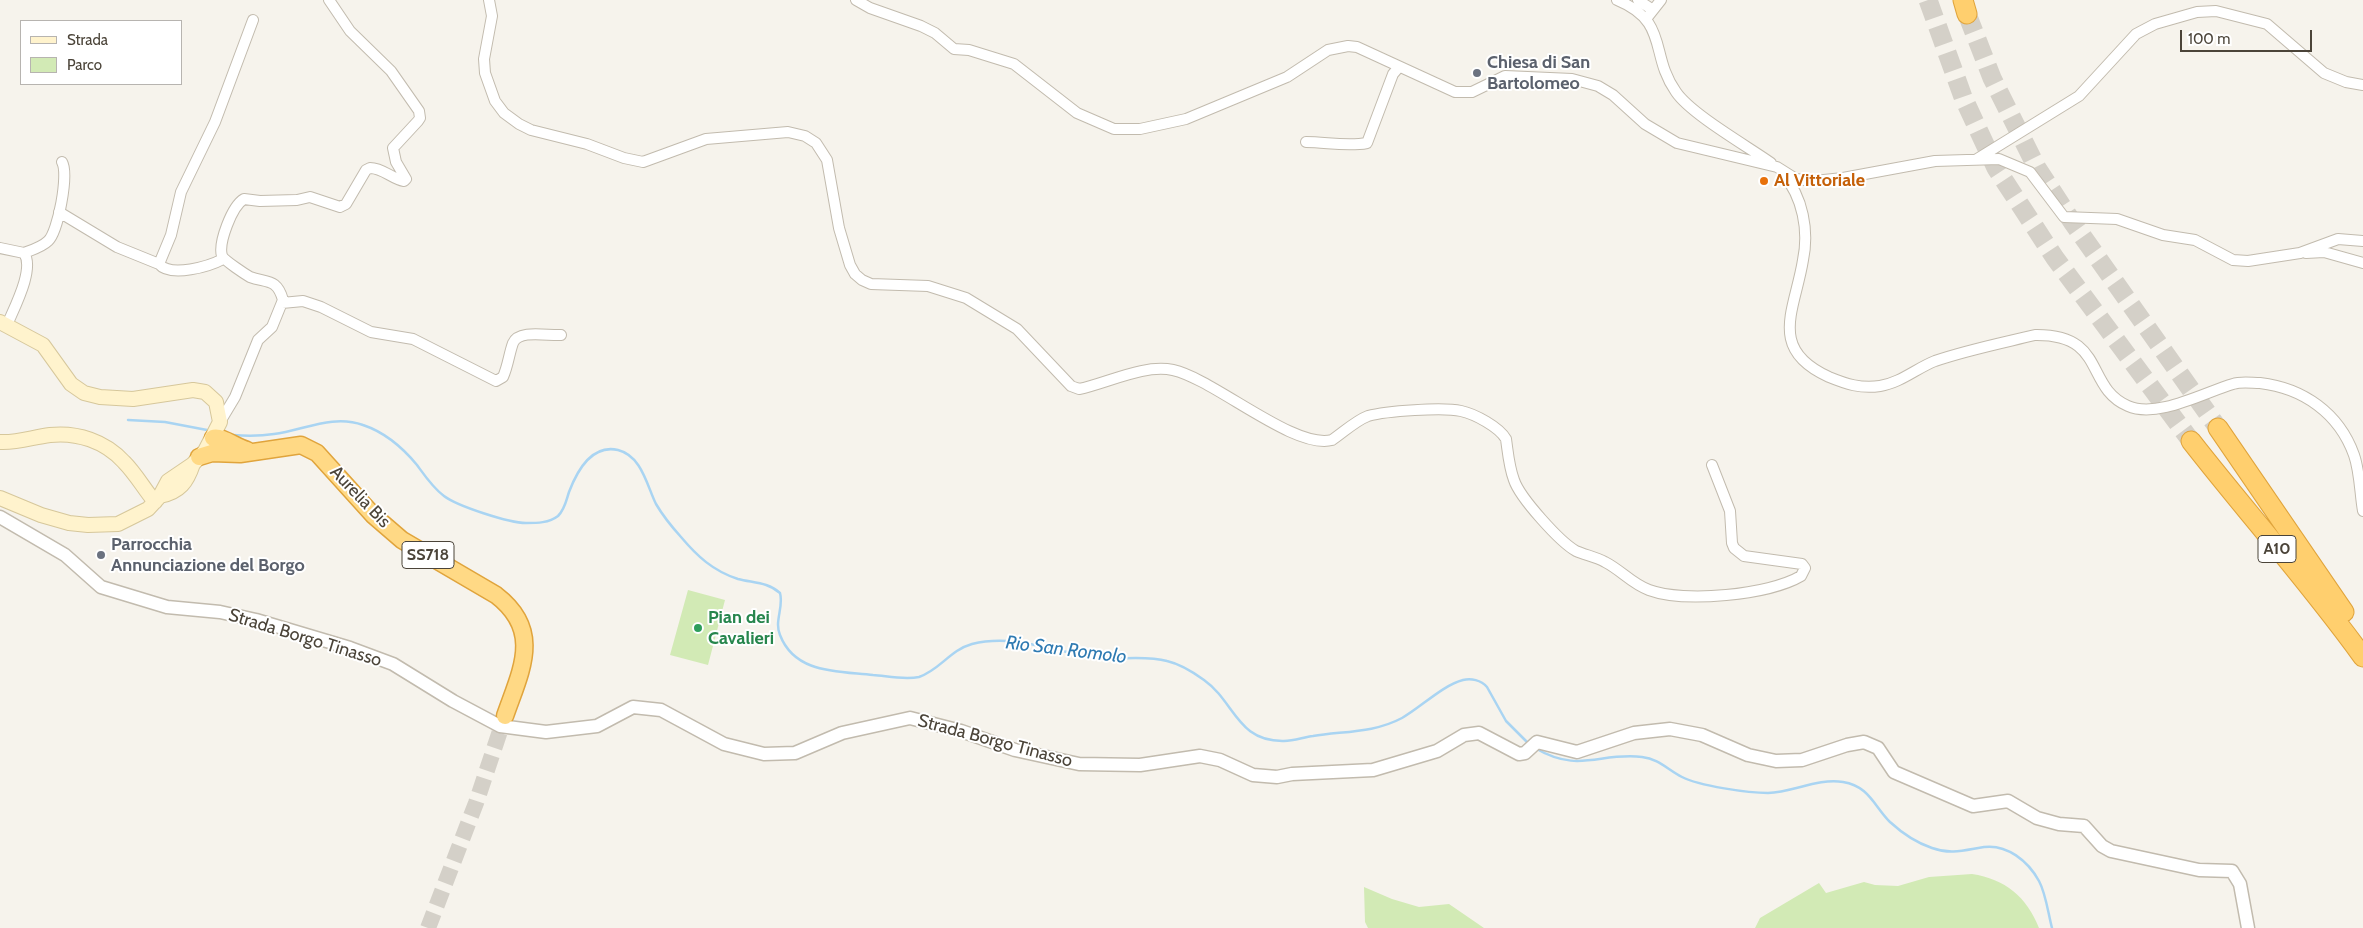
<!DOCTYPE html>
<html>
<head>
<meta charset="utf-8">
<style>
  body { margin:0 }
  #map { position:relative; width:2363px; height:928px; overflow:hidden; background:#f6f3ec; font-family:Cabin,sans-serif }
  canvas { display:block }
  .legend { position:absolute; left:20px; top:20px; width:162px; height:65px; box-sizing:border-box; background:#fff; border:1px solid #b7b4b0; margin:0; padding:6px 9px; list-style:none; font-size:15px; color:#4b4439 }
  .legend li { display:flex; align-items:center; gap:10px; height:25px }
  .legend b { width:25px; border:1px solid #b7b4b0 }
  .scale { position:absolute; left:2180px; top:30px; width:132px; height:22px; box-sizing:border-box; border:2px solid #4b4439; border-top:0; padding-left:6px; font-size:15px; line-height:18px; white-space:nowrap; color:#4b4439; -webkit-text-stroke:4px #fff; paint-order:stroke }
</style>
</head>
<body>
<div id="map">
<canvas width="2363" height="928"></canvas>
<ul class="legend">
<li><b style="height:6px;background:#fff3cd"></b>Strada</li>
<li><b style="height:14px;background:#d2eab5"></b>Parco</li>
</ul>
<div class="scale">100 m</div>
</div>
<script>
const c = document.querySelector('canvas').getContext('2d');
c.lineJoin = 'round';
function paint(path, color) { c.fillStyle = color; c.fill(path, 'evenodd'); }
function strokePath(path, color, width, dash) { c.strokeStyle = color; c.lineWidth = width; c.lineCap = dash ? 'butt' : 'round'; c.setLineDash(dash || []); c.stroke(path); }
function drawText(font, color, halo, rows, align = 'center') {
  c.font = font + ' Cabin,sans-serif'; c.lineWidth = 4; c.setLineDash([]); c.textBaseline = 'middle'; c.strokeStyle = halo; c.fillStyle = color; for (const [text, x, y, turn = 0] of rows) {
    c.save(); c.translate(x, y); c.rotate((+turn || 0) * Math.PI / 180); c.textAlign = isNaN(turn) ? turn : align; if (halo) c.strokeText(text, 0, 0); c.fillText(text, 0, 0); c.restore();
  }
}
paint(new Path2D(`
  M688,590L725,600L708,665L670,655Z
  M1972,874C2005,879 2027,897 2039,928H1755L1760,918L1819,883L1826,893L1864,882L1875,885L1898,886L1929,877Z
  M1364,887L1392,899L1419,907L1449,904L1484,928H1368L1365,922Z`), '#d2eab5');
strokePath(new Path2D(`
  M128,420L165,422L207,430
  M233,435C246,436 261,436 274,434C304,430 333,414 363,425C384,432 403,448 417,465C425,476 433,488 444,496C457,506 509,523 526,523C537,523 549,523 558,516C565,509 566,501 569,492C577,471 592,444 618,450C642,456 647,486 656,504C663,516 672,527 681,537C697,556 713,571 738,579C753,583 768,582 780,593C784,607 774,621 780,635C795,674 838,671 873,675C887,676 904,680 919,677C940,670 950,650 972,644C1016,633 1056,653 1099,658C1121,660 1145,655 1167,661C1180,664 1193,672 1204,680C1235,702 1237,742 1284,741C1294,741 1304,737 1313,736C1344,731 1374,733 1402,718C1420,708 1443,685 1463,680C1471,678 1481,680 1487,687L1506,721L1529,744
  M1535,748C1579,774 1599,752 1642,757C1659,759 1668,770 1682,777C1699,786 1749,793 1768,793C1793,792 1818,778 1843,782C1869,786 1874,806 1890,822C1902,833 1917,843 1932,848C1951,855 1965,850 1984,847C2007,844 2028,861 2039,881C2046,894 2048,913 2052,928`), '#a9d4f2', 2.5);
strokePath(new Path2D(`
  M428,928L476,803L505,716`), '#d4d0c8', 16, [16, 8]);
strokePath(new Path2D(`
  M1928,0L1963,97L1996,168L2055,258L2191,441
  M1967,14L1992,78L2037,168L2073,223L2218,428`), '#d4d0c8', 19, [19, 9]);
const minor = new Path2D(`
  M489,0L492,16L484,59L485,73L495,101L504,113L519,124L531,130L587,144L624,158L643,162L706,139L788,132L805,136L816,143L827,160L839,228L850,265L855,274L862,280L871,284L928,286L966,298L1017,329L1071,386L1079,389C1108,383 1143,364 1173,370C1214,379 1294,450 1332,440C1344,432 1355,421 1368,416C1386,411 1443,407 1461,411C1475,414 1499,427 1506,439C1508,453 1509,467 1514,480C1520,498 1560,542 1576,551C1585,555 1596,557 1605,562C1621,570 1632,584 1649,590C1684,603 1769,595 1801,576L1805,568L1802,564L1744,556L1734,548L1732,543L1730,511L1712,465
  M856,0L870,8L921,26L935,33L954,49L969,50L1014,64L1077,113L1114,129H1140L1186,119L1287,77L1328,50L1348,46L1357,47L1455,92H1472L1505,76L1572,79L1598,86L1613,95L1645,124L1677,143L1777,167L1796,179L1814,181L1843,178L1935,161L1999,159L2030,172L2064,217L2117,219L2163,235L2195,240L2233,260L2248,261L2300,253L2338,239L2363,241
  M1617,0C1670,22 1649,54 1676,92C1691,114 1747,146 1771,163
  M1638,0L1653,10
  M1646,19L1661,0
  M1306,142C1326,142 1347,147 1367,143L1393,74L1399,67
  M1977,159L2079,96L2136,34L2155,24L2197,12L2216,11L2267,24L2324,73L2346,82L2363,85
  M1783,174C1803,197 1809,231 1803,260C1795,310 1767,349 1829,377C1846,384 1861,389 1880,386C1900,383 1917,368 1935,361C1967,350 2002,343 2035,335C2107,334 2084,387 2128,406C2157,419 2205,392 2233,384C2241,381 2252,383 2260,383C2303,388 2339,413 2354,455C2360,472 2360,494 2363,511
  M59,212L117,247L159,264
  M0,248L24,253C35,269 14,308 7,325
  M24,253C32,250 42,247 48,241C58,232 69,174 62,162
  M2306,253L2324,252L2363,263
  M223,259C210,266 171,278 159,264L171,235L181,192L215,122L253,20
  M282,303L303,301L321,307L371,332L413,339L496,381L503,377C508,366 509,354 513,343C519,329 548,336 561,335
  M220,422L235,397L258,340L272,327L283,300C277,278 267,283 250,277C245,274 225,261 222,256C218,243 232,206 244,199L260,201L297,200L310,197L340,207L346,204L366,170L370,168C383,168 392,179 404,181L406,179L396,162L393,148L418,121L420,118L419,111L391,71L350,31L329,0`);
const tertiary = new Path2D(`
  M0,517L65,555L101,587L167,607L220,612L256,620L350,648L393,664L453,701L500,726L546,732L597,726L633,707L661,710L724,744L764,754L795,753L842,733L910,718L961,731L1015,750L1079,764L1140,765L1200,756L1220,760L1253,775L1277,777L1292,774L1373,770L1437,751L1464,735L1479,733L1519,754L1525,753L1537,742L1577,752L1634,733L1670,729L1702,735L1748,755L1776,761L1802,760L1847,745L1864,742L1878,748L1894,772L1973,806L2008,801L2037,818L2059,824L2084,826L2102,846L2111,851L2199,870L2232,871L2240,884L2248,928`);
const secondary = new Path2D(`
  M0,322L43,345L71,384L84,393L100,397L133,399L193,390L205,392L216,402L220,422L205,451L193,464L168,481L160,496L148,509L118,524L88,525L69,523L41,515L0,498
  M0,442C18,443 33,437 50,435C77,432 105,441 124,462C136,474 144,489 155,502
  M160,496C180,492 187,482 193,464`);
const trunk = new Path2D(`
  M213,438C221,435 236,447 247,450
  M199,457L212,453L240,454L301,445L317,453L373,515L402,540L496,595C543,631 521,670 505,716`);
const motorway = new Path2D(`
  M1963,0L1967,14
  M2218,428L2344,612
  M2191,441C2248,514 2309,582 2363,657`);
strokePath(minor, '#c2bbae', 12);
strokePath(tertiary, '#c2bbae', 15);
strokePath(secondary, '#d6c79b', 16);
strokePath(trunk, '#e0a43c', 19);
strokePath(motorway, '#e0a43c', 21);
strokePath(minor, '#fff', 10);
strokePath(tertiary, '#fff', 12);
strokePath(secondary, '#fff3cd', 14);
strokePath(trunk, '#ffd985', 16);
strokePath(motorway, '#ffcf6e', 19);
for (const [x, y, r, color] of [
  [1477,73,5,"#6b7280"],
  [1764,181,5,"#e8710a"],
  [101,555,5,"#6b7280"],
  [698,628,5,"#2e9e5b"]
]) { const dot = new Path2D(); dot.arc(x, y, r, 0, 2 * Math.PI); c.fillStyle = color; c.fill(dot); strokePath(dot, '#fff', 2); }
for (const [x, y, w] of [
  [2277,549,38],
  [428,555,52]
]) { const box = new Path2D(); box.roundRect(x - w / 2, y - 13.5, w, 27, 4); c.fillStyle = '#fff'; c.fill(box); strokePath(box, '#4b4439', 1); }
drawText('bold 16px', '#4b4439', null, [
  ["A10",2277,549],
  ["SS718",428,555]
]);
drawText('bold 18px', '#5b616d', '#fff', [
  ["Chiesa di San",1487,63],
  ["Bartolomeo",1487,84],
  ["Parrocchia",111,545],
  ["Annunciazione del Borgo",111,566]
], 'left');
drawText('bold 18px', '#c56008', '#fff', [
  ["Al Vittoriale",1774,181]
], 'left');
drawText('18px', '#4b4439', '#fff', [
  ["Aurelia Bis",360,497,46],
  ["Strada Borgo Tinasso",305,638,17],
  ["Strada Borgo Tinasso",995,741,15]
]);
drawText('bold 18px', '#27864d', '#fff', [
  ["Pian dei",708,618],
  ["Cavalieri",708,639]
], 'left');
drawText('italic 19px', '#2e7ab2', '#fff', [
  ["Rio San Romolo",1066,650,7]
]);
</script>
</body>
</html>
